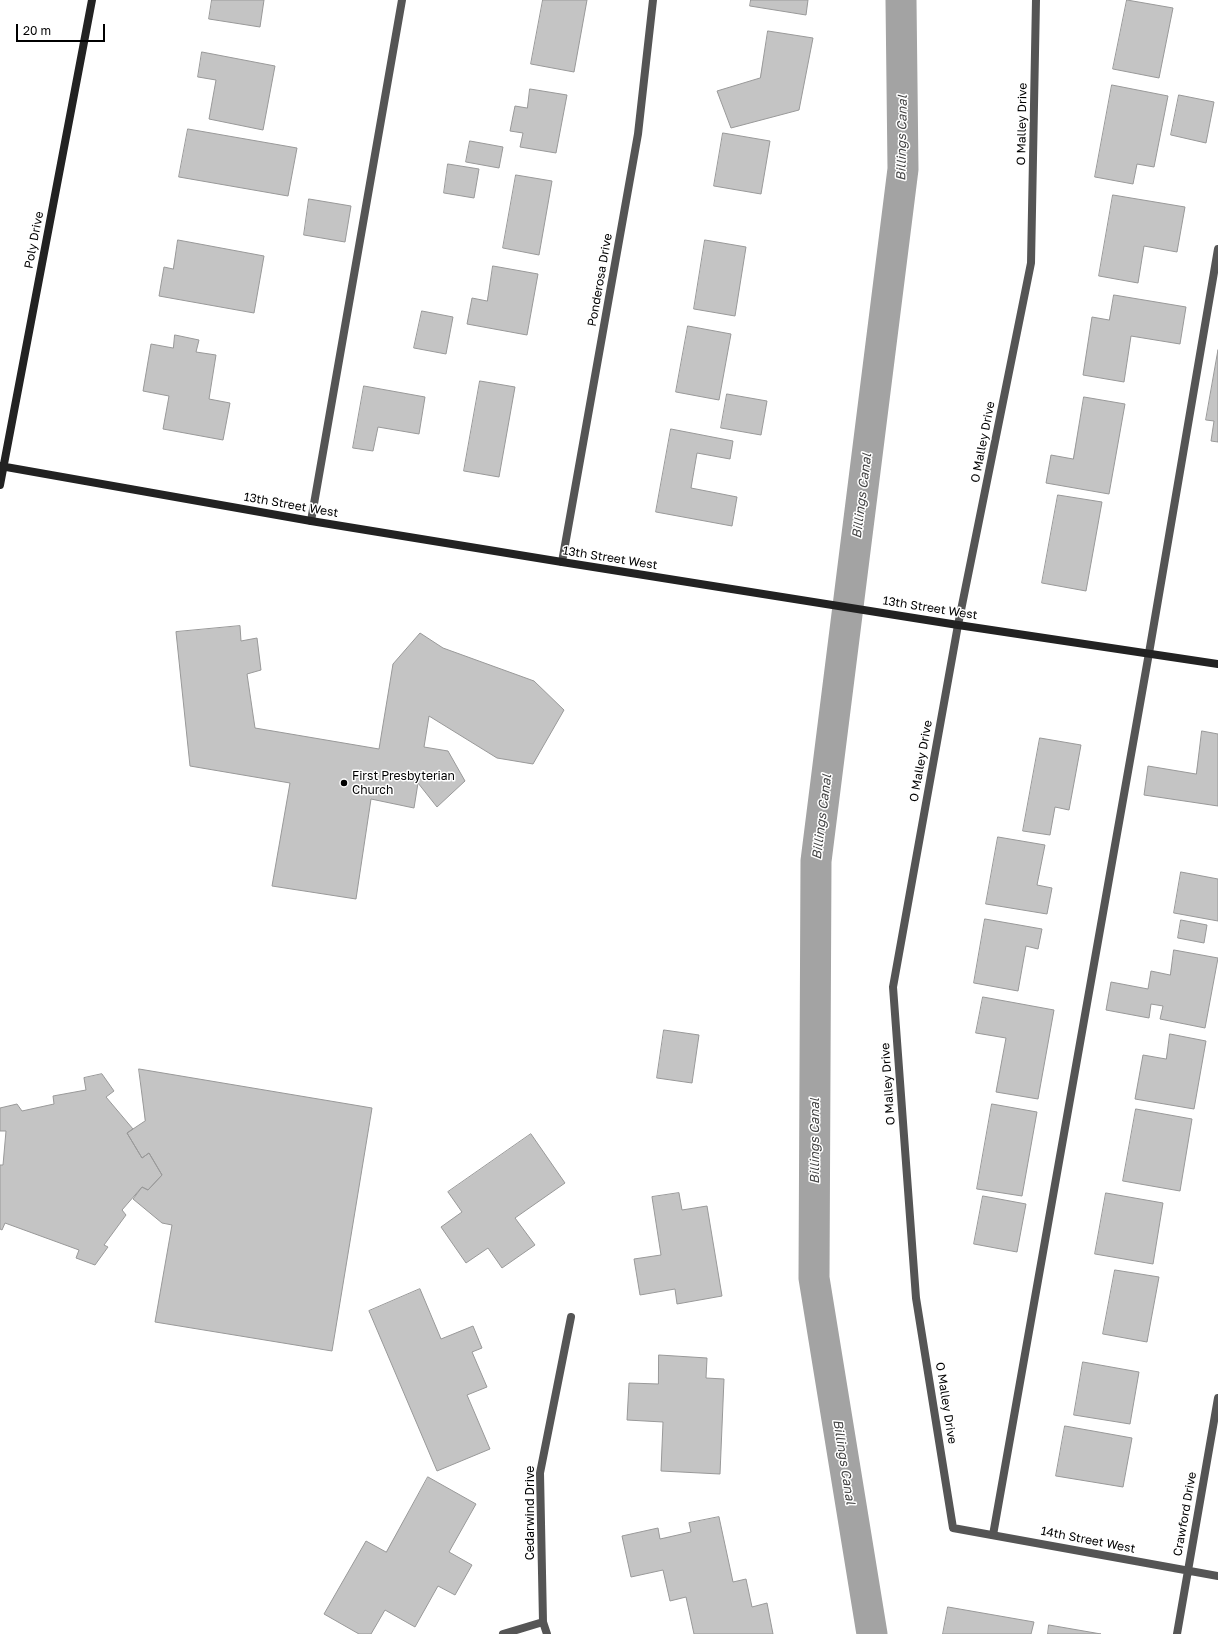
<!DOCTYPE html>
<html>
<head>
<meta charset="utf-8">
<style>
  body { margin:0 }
  #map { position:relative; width:1218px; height:1634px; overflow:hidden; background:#fff; font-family:"Golos Text",sans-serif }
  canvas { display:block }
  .scale { position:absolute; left:16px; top:24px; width:89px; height:18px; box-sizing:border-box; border:2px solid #000; border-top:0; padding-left:5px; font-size:12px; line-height:14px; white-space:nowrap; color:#000; -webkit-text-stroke:3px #fff; paint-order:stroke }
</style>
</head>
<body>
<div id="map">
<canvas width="1218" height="1634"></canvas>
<div class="scale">20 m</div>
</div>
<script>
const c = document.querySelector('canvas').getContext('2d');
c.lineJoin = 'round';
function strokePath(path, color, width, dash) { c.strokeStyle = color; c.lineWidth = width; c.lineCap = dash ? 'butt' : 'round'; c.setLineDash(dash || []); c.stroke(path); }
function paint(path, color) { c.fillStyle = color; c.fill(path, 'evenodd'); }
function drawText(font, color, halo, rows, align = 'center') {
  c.font = font + ' "Golos Text",sans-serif'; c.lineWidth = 3; c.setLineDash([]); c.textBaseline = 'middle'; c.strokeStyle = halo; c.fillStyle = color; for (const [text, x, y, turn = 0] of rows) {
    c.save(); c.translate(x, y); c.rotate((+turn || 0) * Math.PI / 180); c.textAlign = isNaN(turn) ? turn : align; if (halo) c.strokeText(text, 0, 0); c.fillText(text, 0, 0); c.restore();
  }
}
strokePath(new Path2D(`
  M872,1634L814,1278L816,861L903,169L901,0`), '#a3a3a3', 31);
const building = new Path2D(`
  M212,0H264L260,27L209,19Z
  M543,0H587L574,72L531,64Z
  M751,0H808L806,15L750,6Z
  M1127,0L1173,8L1159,78L1113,69Z
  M768,31L813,38L799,110L731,128L717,91L760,78Z
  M202,52L275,66L263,130L209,119L216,80L198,77Z
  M1112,85L1168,96L1154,167L1137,164L1133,184L1095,177Z
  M530,89L567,95L556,153L520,147L523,133L510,131L515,106L527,108Z
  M1179,95L1214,102L1206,143L1171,135Z
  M188,129L297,148L288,196L179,177Z
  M723,133L770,141L761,194L714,186Z
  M470,141L503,147L499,168L466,162Z
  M448,164L479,169L474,198L444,193Z
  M516,175L552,181L539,255L503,248Z
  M1113,195L1185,207L1177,252L1144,246L1138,283L1099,276Z
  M309,199L351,206L345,242L304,235Z
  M178,240L264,256L254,313L159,296L164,267L173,269Z
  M705,240L746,247L735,316L694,309Z
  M493,266L538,274L527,335L467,324L472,298L487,301Z
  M1114,295L1186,307L1180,344L1131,336L1124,382L1083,375L1092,317L1109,320Z
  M422,311L453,317L446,354L414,348Z
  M688,326L731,334L719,400L676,392Z
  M175,335L199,340L196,352L216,355L209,399L230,403L223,440L163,429L169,396L143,391L151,344L173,348Z
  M1218,350V442L1211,441L1214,421L1206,420Z
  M480,381L515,387L499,477L464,471Z
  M364,386L425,397L419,434L378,427L373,451L353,448Z
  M727,394L767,401L761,435L721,428Z
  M1084,397L1125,404L1109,494L1046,483L1051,455L1073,459Z
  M671,429L733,441L730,459L697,453L691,488L737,497L732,526L656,512Z
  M1058,495L1102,502L1086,591L1042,583Z
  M240,626L241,641L257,638L261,670L247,674L255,728L379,749L393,664L420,633L443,648L534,681L564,710L533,764L497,758L429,716L424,747L448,751L465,781L437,807L418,783L414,808L371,799L356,899L272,886L290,783L190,766L176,632Z
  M1202,731L1218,734V806L1144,795L1148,766L1196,774Z
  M1040,738L1081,745L1069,810L1055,807L1050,835L1023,831Z
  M998,837L1045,845L1037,885L1052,888L1047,914L986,904Z
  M1181,872L1218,879V921L1174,913Z
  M985,919L1042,929L1038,949L1026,946L1018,991L974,983Z
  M1181,920L1207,925L1204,943L1178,938Z
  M1174,950L1218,958L1205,1028L1160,1019L1163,1006L1151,1004L1149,1018L1106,1010L1111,982L1148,989L1151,971L1170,975Z
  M983,997L1054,1010L1038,1099L996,1092L1006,1038L976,1033Z
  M664,1030L699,1035L692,1083L657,1078Z
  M1170,1034L1206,1041L1194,1109L1135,1099L1143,1055L1166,1059Z
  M139,1069L372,1108L332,1351L155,1322L172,1225L162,1223L133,1199L142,1187L148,1190L162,1175L149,1153L142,1158L127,1133L145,1121Z
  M102,1074L114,1091L106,1097L133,1129L127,1133L142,1158L149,1153L162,1175L148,1190L142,1187L122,1210L126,1215L104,1245L108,1247L95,1265L76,1258L79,1250L5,1223L2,1230L0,1229V1165H3L6,1131H0V1108L17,1104L22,1111L54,1104L53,1096L86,1090L84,1078Z
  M992,1104L1037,1112L1022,1196L977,1189Z
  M1136,1109L1192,1119L1180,1191L1123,1181Z
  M531,1134L565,1183L515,1218L535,1245L502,1268L488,1248L466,1263L441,1227L462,1212L448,1192Z
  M679,1193L682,1210L707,1206L722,1296L677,1304L675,1289L640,1295L634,1259L661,1255L652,1197Z
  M1106,1193L1163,1203L1153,1264L1095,1254Z
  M983,1196L1026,1204L1017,1252L974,1244Z
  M1115,1270L1159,1277L1147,1342L1103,1334Z
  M420,1289L441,1339L473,1326L482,1348L472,1352L487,1387L467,1395L490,1449L437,1471L369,1311Z
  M659,1355L707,1358L706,1378L724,1379L720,1474L661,1471L663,1422L627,1420L629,1383L658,1384Z
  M1083,1362L1139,1372L1130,1424L1074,1415Z
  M1065,1426L1132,1438L1123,1487L1056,1476Z
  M428,1477L476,1504L449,1552L472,1565L455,1595L438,1586L415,1627L385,1610L371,1634H359L324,1614L366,1541L386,1552Z
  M719,1517L733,1582L746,1579L752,1607L767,1603L773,1634H694L686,1597L670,1601L663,1570L631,1577L622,1536L658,1528L660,1539L691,1532L689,1523Z
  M948,1607L1034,1622L1031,1634H943Z
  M1049,1625L1101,1634H1048Z`);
paint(building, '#c4c4c4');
strokePath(building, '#999', 1);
strokePath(new Path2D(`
  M311,521L402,0
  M993,1535L1149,653L1218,249`), '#555', 8);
strokePath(new Path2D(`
  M1036,0L1031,263L958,625L893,987L916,1298L953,1528L1218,1576
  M562,562L638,134L653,0
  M503,1634L543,1622
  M547,1634L543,1622L540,1473L571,1317
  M1177,1634L1218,1398`), '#555', 8);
strokePath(new Path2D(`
  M0,466L311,521L562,562L958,625L1218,664
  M0,485L92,0`), '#222', 8);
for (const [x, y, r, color] of [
  [344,783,4,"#000"]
]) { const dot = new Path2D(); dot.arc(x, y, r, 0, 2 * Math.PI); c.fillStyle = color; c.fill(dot); strokePath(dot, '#fff', 1.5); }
drawText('12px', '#000', '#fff', [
  ["O Malley Drive",1022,124,-89],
  ["Poly Drive",34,240,-79],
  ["Ponderosa Drive",600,280,-80],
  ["O Malley Drive",983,442,-79],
  ["13th Street West",291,505,10],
  ["13th Street West",610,558,9],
  ["13th Street West",930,608,9],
  ["O Malley Drive",921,761,-80],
  ["O Malley Drive",888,1084,-94],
  ["O Malley Drive",946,1403,81],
  ["Cedarwind Drive",530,1513,-90],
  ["Crawford Drive",1185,1514,-80],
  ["14th Street West",1088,1540,11]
]);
drawText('12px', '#000', '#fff', [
  ["First Presbyterian",352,776],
  ["Church",352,790]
], 'left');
drawText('italic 13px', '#444', '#fff', [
  ["Billings Canal",902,138,-89],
  ["Billings Canal",862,496,-83],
  ["Billings Canal",822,817,-83],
  ["Billings Canal",815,1141,-90],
  ["Billings Canal",844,1462,81]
]);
</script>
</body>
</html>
